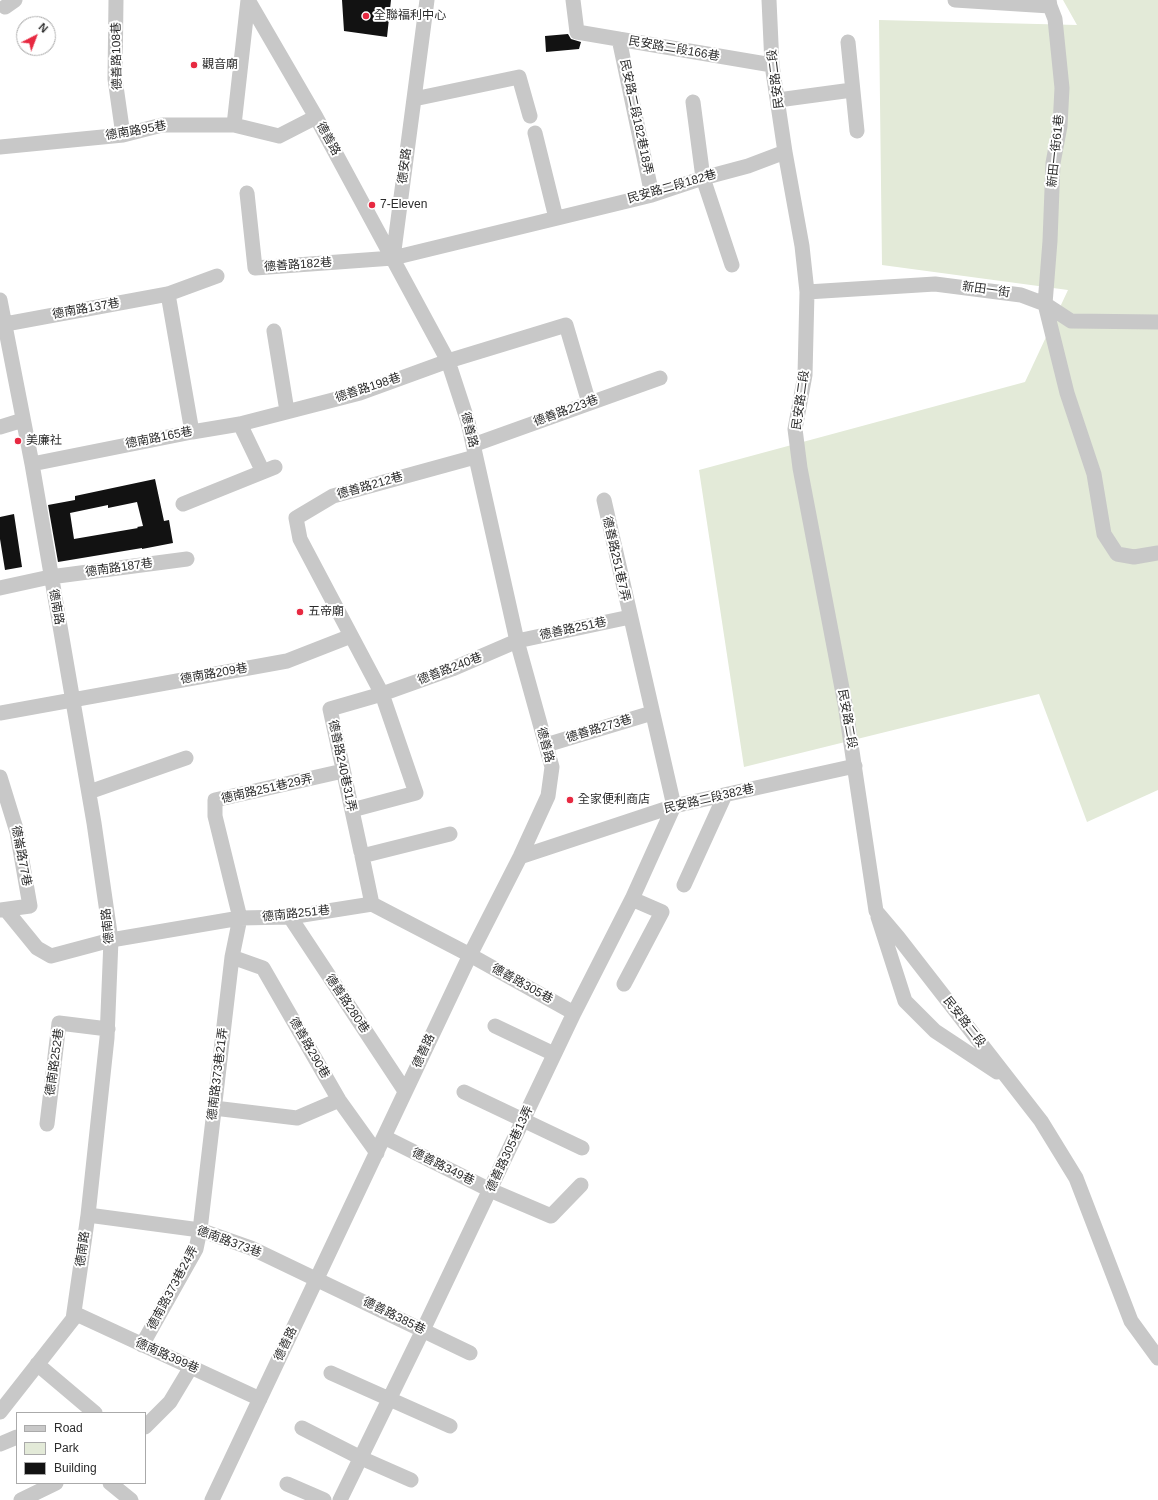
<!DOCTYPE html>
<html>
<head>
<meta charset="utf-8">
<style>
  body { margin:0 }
  #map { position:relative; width:1158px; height:1500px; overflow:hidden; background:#fff; font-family:Helvetica,sans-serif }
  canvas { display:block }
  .legend { position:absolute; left:16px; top:1412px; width:130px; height:72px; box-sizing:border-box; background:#fff; border:1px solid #aaa; margin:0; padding:5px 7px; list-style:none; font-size:12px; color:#2b2b2b }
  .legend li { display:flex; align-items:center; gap:8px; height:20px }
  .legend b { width:20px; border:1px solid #aaa }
  .north { position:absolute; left:16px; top:16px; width:40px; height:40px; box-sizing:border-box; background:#fff; border:1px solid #aaa; border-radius:50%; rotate:42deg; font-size:11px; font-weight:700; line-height:16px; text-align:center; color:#2b2b2b }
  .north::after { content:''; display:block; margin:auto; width:14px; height:18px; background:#e72941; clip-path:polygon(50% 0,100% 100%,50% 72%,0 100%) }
</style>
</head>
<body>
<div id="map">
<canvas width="1158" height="1500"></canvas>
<ul class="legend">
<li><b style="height:5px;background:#c8c8c8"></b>Road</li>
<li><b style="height:11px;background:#e3ead8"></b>Park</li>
<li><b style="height:11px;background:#121212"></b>Building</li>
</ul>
<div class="north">N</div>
</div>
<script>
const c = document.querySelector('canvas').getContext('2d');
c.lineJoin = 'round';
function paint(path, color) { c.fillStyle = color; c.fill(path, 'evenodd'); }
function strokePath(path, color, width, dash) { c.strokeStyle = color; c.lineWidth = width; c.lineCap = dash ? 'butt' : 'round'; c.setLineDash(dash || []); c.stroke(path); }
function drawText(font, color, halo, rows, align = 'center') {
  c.font = font + ' Helvetica,"Noto Sans TC",sans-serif'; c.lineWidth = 4; c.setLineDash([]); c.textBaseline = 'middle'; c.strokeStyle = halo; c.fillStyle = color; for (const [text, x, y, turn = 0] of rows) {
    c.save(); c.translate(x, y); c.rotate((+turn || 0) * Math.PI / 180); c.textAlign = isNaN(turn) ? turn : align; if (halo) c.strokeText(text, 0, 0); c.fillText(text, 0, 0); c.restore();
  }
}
paint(new Path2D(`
  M1063,0H1158V790L1087,822L1039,694L744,767L699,470L1025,382L1068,290L882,265L879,20L1077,25Z`), '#e3ead8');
paint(new Path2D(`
  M342,0H391L387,37L344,31Z
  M568,34L571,39L581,42L579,49L546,52L545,36Z
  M155,479L164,521L169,520L173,543L142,549V548L58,562L48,505L75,500V496ZM137,502L143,526L137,527L138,528L74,539L70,513L108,505V508Z
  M14,514L22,567L5,570L0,539V517Z`), '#121212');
strokePath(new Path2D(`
  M116,0L115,79L123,135
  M573,0L577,32L772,65
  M769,0L772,65L785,152L802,246L807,292L805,375L795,429L800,468L845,704L876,911L898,937L1041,1121L1076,1178L1131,1321L1158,1358
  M955,0L1050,6
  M1049,0L1050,6L1055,19L1062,88L1060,126L1053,163L1050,241L1045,304L1067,393L1094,474L1104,534L1117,554L1134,557L1158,553
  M5,7L15,0
  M619,39L652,195
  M848,42L857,131
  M414,99L519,77L530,116
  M778,100L852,90
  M693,102L703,178L732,265
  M234,125L248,0
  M535,133L556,218
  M0,147L123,135L162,125H234L279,136L316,117
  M247,193L255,268L393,258L652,195L703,178L748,166L785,152
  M393,258L427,0
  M807,292L935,284L1021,295L1045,304L1071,321L1158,322
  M168,294L192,432
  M0,300L32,464L94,823L111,940L107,1038L88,1215L73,1319L0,1412
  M0,325L168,294L217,276
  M274,331L287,411
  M240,424L263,472
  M0,427L23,420
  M473,445L660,378
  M32,464L192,432L240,424L360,393L448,361L566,325L589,403
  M183,504L275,467
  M0,588L50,577L187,559
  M0,713L287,661L351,636
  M546,745L652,713
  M0,777L17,832L30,906L0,910
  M89,792L186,758
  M352,810L416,793L382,694L300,539L296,518L333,496L475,457
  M361,852L330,709L382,694L452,669L517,641L630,617
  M520,857L674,806L855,766
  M684,885L725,795
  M372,904L362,856L450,834
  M6,910L37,948L51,956L111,940L240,918L290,917L372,904L470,955L574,1013
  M290,917L405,1091
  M878,917L905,1001L935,1031L997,1072
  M232,957L263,968L339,1100L377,1153
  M624,984L662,912L632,899
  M495,1026L554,1054
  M464,1092L582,1148
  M214,1108L297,1118L339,1100
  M47,1124L59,1023L108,1029
  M384,1137L490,1190L551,1216L581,1185
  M88,1215L200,1230L251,1248L470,1353
  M74,1313L260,1399
  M142,1345L196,1249L200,1230L232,957L240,918L215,816V800L343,771
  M37,1364L95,1413
  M331,1373L450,1426
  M145,1427L170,1402L191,1367
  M302,1428L361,1458L411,1480
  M0,1444L17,1437
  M110,1483L131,1500
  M287,1484L324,1500
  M21,1500L56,1483
  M212,1500L470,955L520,857L548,796L552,767L517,641L468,422L448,361L316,117L248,0
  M340,1500L423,1330L574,1013L632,899L674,806L604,500`), '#c8c8c8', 15);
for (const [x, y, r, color] of [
  [366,16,4,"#e72941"],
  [194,65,4,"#e72941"],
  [372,205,4,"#e72941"],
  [18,441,4,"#e72941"],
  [300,612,4,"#e72941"],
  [570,800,4,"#e72941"]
]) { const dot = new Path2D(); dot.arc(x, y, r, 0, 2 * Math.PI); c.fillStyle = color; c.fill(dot); strokePath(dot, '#fff', 1.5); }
drawText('12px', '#2b2b2b', '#fff', [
  ["全聯福利中心",374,16],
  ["觀音廟",202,65],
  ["7-Eleven",380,205],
  ["美廉社",26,441],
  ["五帝廟",308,612],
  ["全家便利商店",578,800]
], 'left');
drawText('12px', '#2b2b2b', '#fff', [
  ["民安路二段166巷",674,49,10],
  ["德善路108巷",117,56,-91],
  ["民安路二段",776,79,-97],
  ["民安路二段182巷18弄",636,117,78],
  ["德南路95巷",136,131,-10],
  ["德善路",328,139,61],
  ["新田一街61巷",1056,151,-84],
  ["德安路",405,166,-83],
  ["民安路二段182巷",672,187,-16],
  ["德善路182巷",298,265,-4],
  ["新田一街",986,290,8],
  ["德南路137巷",86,309,-10],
  ["德善路198巷",368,388,-18],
  ["民安路二段",801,400,-82],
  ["德善路223巷",566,411,-20],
  ["德善路",469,430,76],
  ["德南路165巷",159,438,-11],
  ["德善路212巷",370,486,-16],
  ["德善路251巷7弄",616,559,77],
  ["德南路187巷",119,568,-8],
  ["德南路",56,607,80],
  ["德善路251巷",573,629,-12],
  ["德善路240巷",450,669,-21],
  ["德南路209巷",214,674,-10],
  ["民安路二段",847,719,80],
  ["德善路273巷",599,729,-17],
  ["德善路",545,745,75],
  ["德善路240巷31弄",342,766,78],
  ["德南路251巷29弄",267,789,-13],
  ["民安路二段382巷",709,799,-13],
  ["德崙路77巷",21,856,79],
  ["德南路251巷",296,914,-6],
  ["德南路",108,926,-96],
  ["德善路305巷",522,984,29],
  ["德善路280巷",347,1004,56],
  ["民安路二段",964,1022,52],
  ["德善路290巷",309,1048,60],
  ["德善路",424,1051,-65],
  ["德南路252巷",55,1062,-82],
  ["德南路373巷21弄",218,1074,-83],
  ["德善路305巷13弄",510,1149,-65],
  ["德善路349巷",443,1167,26],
  ["德南路373巷",229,1242,20],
  ["德南路",83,1249,-82],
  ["德南路373巷24弄",173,1288,-62],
  ["德善路385巷",394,1316,26],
  ["德善路",286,1344,-64],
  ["德南路399巷",167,1356,24]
]);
</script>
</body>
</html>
